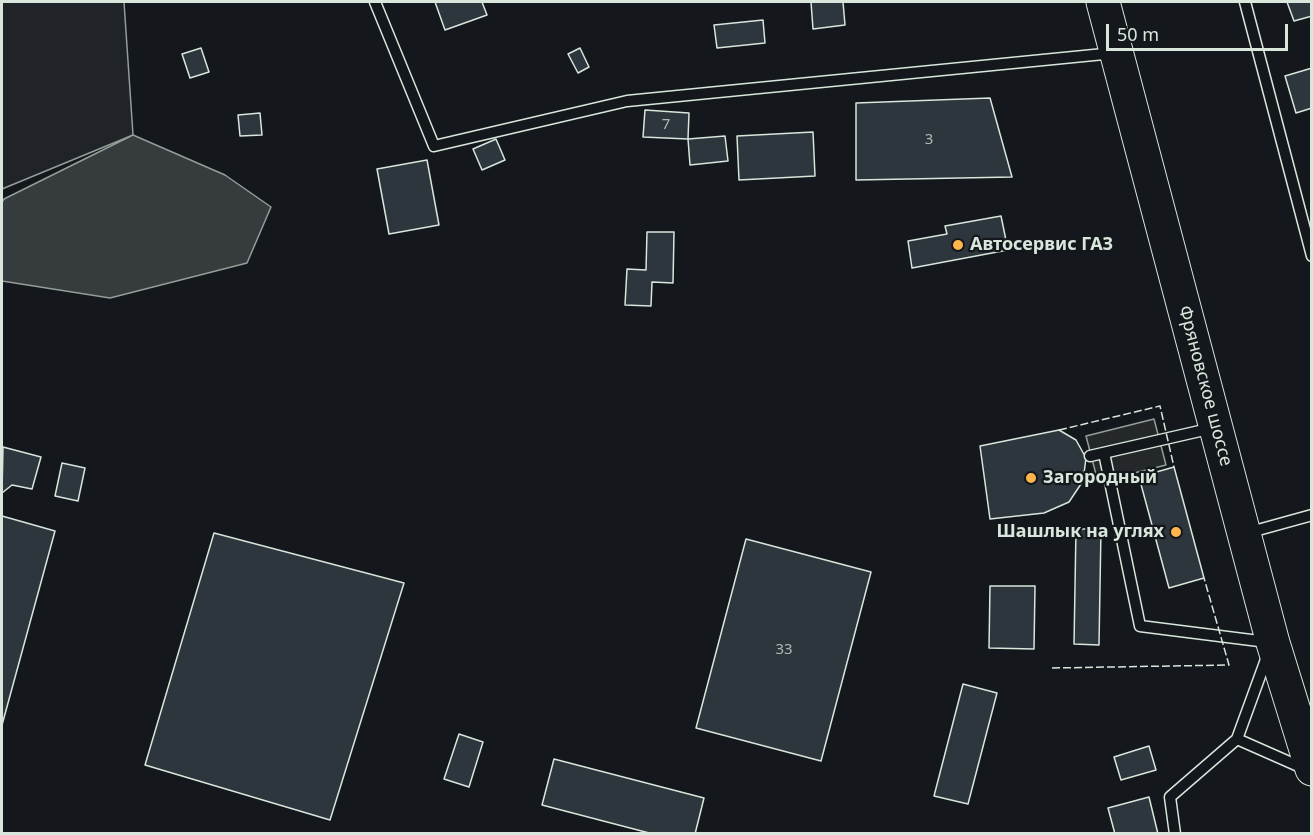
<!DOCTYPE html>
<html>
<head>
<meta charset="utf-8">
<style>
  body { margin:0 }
  #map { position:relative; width:1313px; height:835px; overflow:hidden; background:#14181c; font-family:"Noto Sans",sans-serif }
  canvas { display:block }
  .frame { position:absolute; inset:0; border:3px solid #d8e6dc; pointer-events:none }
  .scale { position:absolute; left:1106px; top:24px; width:182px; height:27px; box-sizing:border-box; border:3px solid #d8e6dc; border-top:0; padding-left:8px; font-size:18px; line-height:21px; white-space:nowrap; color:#d8e6dc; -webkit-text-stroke:4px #14181c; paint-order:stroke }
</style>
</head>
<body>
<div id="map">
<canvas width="1313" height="835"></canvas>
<div class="frame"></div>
<div class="scale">50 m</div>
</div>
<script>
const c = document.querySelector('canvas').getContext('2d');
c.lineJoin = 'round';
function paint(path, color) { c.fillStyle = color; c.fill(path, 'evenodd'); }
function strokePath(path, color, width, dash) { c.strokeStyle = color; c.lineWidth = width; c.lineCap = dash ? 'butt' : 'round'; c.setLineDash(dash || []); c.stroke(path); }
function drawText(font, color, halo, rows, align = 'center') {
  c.font = font + ' "Noto Sans",sans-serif'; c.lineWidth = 4.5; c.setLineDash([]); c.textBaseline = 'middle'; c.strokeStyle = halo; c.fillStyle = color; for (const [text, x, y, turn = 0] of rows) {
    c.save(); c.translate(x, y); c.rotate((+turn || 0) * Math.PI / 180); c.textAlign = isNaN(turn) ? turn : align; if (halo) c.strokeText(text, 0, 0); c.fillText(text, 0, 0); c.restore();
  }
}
const green = new Path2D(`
  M2,2H124L133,135L2,189Z`);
paint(green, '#202428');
strokePath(green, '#939e99', 1.5);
const parking = new Path2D(`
  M1154,419L1166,465L1098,482L1086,436Z`);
paint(parking, '#24282b');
strokePath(parking, '#939e99', 1.5);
const water = new Path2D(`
  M133,135L225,175L271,207L247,263L110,298L2,281V202L4,199Z`);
paint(water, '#363b3e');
strokePath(water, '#939e99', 1.5);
const building = new Path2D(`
  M435,2H482L487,15L445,30Z
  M811,2H843L845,25L813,29Z
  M1287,2H1312V16L1294,21Z
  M763,20L765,43L717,48L714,25Z
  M201,48L209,72L190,78L182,54Z
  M580,48L589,67L578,73L568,54Z
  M1312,68V108L1296,113L1285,76Z
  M990,98L1012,177L856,180V103Z
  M645,110L689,113L688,139L643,137Z
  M260,113L262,135L240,136L238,115Z
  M813,132L815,176L739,180L737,136Z
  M725,136L728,161L690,165L688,139Z
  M496,139L505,160L482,170L473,149Z
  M427,160L439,225L389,234L377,169Z
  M1001,216L1008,250L912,268L908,241L947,234L945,226Z
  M647,232H674L673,283L652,282L651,306L625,305L627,269L646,270Z
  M1059,430L1076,440L1086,458L1083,481L1069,502L1044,513L990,519L980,446Z
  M3,447L41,457L32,489L12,485L2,493Z
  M62,463L85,468L78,501L55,496Z
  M1174,467L1204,578L1169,588L1139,477Z
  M2,516L55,531L2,725Z
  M1076,529H1101L1099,645L1074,644Z
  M214,533L404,583L330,820L145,765Z
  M746,539L871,572L821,761L696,728Z
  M990,586H1035L1034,649L989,648Z
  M963,684L997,693L968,804L934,796Z
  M459,734L483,742L469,787L444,779Z
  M1149,746L1156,770L1121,780L1114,757Z
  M554,759L704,798L695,834H653L542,805Z
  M1149,797L1158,834H1115L1108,808Z`);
paint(building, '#2c363c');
strokePath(building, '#d8e6dc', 1.5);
const service = new Path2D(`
  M375,2L434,146L627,101L1114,53
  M1245,2L1312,256
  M1104,453L1140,626L1267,642
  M1090,456L1213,428
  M1247,533L1312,515
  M1237,739L1305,769
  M1175,834L1170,797L1237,739L1268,654`);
const primary = new Path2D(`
  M1103,2L1273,643L1312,769`);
strokePath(service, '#d8e6dc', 13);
strokePath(primary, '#d8e6dc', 35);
strokePath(service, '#14181c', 10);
strokePath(primary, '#14181c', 33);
strokePath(new Path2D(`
  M1059,430L1160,406L1174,467
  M1052,668L1229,665L1204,578`), '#d8e6dc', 1.5, [8, 3]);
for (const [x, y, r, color] of [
  [958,245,6,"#ffb74d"],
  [1031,478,6,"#ffb74d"],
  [1176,532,6,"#ffb74d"]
]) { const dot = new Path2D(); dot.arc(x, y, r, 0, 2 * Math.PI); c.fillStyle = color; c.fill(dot); strokePath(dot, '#14181c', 2); }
drawText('15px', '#adbab4', null, [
  ["7",666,125],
  ["3",929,140],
  ["33",784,650]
]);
drawText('bold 18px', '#d8e6dc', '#14181c', [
  ["Автосервис ГАЗ",970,245],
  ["Загородный",1043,478],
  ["Шашлык на углях",1164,532,"right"]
], 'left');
drawText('18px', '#d8e6dc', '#14181c', [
  ["Фряновское шоссе",1205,386,75]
]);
</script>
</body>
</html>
